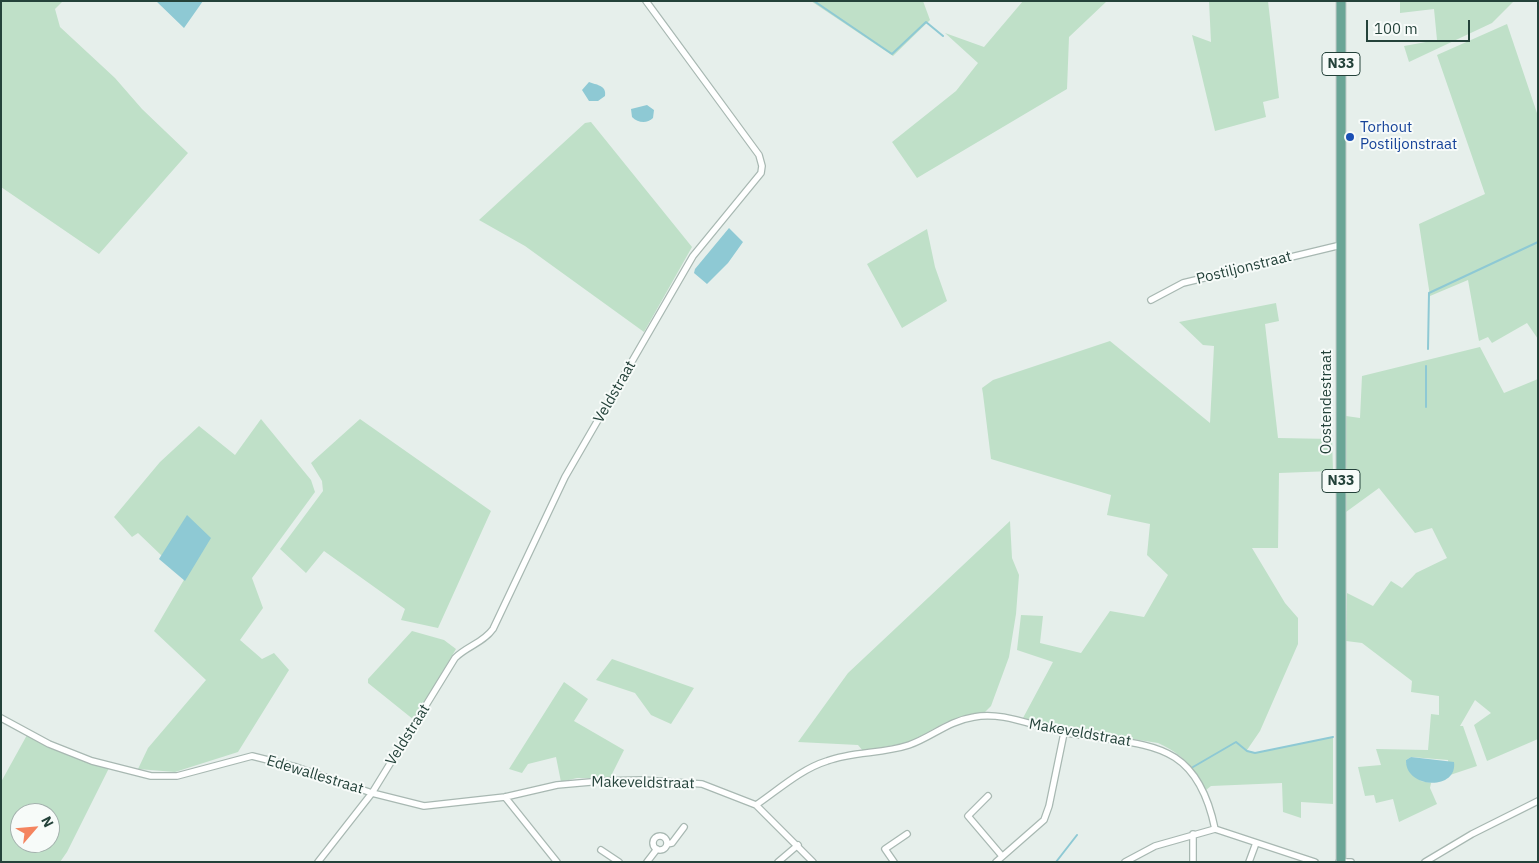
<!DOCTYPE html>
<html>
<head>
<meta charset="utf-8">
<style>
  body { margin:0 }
  #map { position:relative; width:1539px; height:863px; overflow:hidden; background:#e6efeb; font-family:"IBM Plex Sans",sans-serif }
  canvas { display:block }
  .frame { position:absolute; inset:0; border:2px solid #24423a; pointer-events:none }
  .north { position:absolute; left:10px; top:803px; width:50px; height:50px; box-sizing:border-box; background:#f7fbf9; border:1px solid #a3b1ad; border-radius:50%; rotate:63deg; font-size:14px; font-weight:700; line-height:20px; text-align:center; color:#24423a }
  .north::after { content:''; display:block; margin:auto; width:18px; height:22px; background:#f4845f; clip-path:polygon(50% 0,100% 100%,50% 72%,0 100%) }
  .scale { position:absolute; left:1366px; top:20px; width:104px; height:22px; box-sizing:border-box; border:2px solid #24423a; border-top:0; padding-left:6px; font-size:15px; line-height:18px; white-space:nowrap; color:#24423a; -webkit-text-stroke:4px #f7fbf9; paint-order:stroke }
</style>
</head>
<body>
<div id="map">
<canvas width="1539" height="863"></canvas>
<div class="frame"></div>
<div class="north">N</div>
<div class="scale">100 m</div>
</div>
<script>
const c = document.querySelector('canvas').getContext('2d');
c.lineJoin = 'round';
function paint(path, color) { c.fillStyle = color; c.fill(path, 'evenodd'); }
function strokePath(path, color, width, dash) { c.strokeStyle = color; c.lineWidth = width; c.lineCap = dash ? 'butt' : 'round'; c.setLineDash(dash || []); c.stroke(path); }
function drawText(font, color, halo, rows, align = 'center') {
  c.font = font + ' "IBM Plex Sans",sans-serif'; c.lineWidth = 4; c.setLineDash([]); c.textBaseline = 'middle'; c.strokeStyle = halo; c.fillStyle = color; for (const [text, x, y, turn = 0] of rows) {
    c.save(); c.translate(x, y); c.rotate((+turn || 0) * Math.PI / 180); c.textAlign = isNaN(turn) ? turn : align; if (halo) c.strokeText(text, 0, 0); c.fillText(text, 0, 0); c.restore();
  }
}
paint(new Path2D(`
  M1,1H63L55,9L60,27L115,78L142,109L188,153L99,254L1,187Z
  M811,1H923L930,20L893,56Z
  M1023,1H1107L1069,37L1067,89L917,178L892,142L956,91L978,63L945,33L984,47Z
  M1209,1H1268L1279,98L1263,102L1266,117L1215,131L1192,35L1211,42Z
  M1400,1H1514L1492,23L1409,62L1404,46L1437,40L1434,9L1400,13Z
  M1507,24L1538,116V339L1527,323L1492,343L1488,337L1479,341L1468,280L1430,296L1419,224L1485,194L1437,55Z
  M591,122L692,247L644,332L525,246L479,220L585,123Z
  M927,229L935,267L947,301L902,328L867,264Z
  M1276,303L1279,321L1265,324L1278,438L1332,439L1333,471L1279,473L1278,548H1252L1285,603L1298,618V644L1260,731L1247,750L1255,753L1333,737V804L1301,802V818L1283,812L1282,783L1211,786L1206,790C1192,766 1184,755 1158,743L1056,727L1023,718L1053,662L1017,650L1021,615L1043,616L1040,643L1081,653L1110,611L1144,617L1168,575L1147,555L1150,524L1107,515L1111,495L991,459L983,394L982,388L993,380L1110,341L1210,423L1214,346L1203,345L1179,322Z
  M1480,347L1504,393L1538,379V739L1487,761L1474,725L1491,713L1475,700L1460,726H1463L1477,766L1450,775L1448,760L1411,757L1406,760V763L1421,781L1431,783L1430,788L1437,804L1399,822L1393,799L1376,803L1374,795L1365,796L1358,767L1381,765L1376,749L1428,750L1431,714L1439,715V696L1411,692L1412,681L1362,643L1346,641L1347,593L1373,606L1391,581L1402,588L1416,573L1447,558L1432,528L1415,533L1379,488L1346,512V416L1360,418L1362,376Z
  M261,419L311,480L315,492L252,578L263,608L240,640L262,659L274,653L289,670L238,752L175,772L138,769L148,748L206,680L154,631L185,578L138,533L132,537L114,517L160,462L199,426L235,455Z
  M360,419L491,511L438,628L401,620L405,609L324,551L306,573L280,549L323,491L322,481L311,463Z
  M1010,521L1012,558L1019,575L1016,614L1009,657L991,706L985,712L946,722L910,742L863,751L858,745L798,742L848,673Z
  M412,631L444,640L456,649L414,720L368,683V679Z
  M612,659L694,688L671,724L651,715L635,693L596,680Z
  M564,682L588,699L574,721L624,750L610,778H577L561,782L556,757L528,764L522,773L509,769Z
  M27,735L58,751L109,768L67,852L60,862H1V782ZM20,813H50V843H20Z`), '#bfe0c8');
paint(new Path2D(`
  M156,1H203L184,28Z
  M589,82C596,85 607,85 605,96L598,101H589L582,90Z
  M647,105L654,110L653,118C647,124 638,123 632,117L631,109Z
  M729,228L743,242L728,263L707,284L694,273L695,269Z
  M187,515L211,538L185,581L159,559Z
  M1411,757L1454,762C1458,791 1405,789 1406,760Z`), '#8ec9d4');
strokePath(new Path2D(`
  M814,1L892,54L926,22L943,36
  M1428,349L1429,293L1538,242
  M1426,407V366
  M1193,767L1236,742L1247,751L1255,753L1333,737
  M1056,862L1077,835`), '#8ec9d4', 2);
const street = new Path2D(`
  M1151,300L1183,283L1341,245
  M1,718L49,744L92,761L151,776H177L252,756L296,767L372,793L424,806L505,797L557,785L602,781L642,780L702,784L756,805C778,790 801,769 827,761C853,751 882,754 909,745C932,737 948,721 974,717C1003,711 1034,727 1063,732C1140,748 1195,732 1215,829
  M988,796L968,816L1002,856
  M505,797L557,862
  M756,805L813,862
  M1193,834V862
  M653 843a7 7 0 1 1 14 0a7 7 0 1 1-14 0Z
  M667,844L672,843L684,827
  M601,850L619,862
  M318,862L372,793L455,658C467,646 483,643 493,629L565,477L693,256L761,173L762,166L759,155L646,1
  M647,862L657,849
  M778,862L798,845
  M894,862L885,849L907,834
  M996,862L1044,820L1049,806L1064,733
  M1125,862L1155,846L1215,829L1315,862
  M1249,862L1256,843
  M1339,862H1351
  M1425,862L1472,834L1538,801`);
const primary = new Path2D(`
  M1341,1V862`);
strokePath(street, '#a8b8b2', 8);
strokePath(primary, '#c2cac8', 11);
strokePath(street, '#fff', 5.5);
strokePath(primary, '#6aa596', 9);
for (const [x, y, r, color] of [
  [1350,137,5,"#1a4fb4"]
]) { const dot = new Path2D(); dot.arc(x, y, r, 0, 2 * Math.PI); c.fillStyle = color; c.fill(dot); strokePath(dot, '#f7fbf9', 2); }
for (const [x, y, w] of [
  [1341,64,38],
  [1341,481,38]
]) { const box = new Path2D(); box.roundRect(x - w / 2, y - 11.5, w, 23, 4); c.fillStyle = '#f7fbf9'; c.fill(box); strokePath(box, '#24423a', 1); }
drawText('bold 14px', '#24423a', null, [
  ["N33",1341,64],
  ["N33",1341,481]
]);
drawText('15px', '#164399', '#f7fbf9', [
  ["Torhout",1360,128],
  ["Postiljonstraat",1360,145]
], 'left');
drawText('15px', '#24423a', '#f7fbf9', [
  ["Postiljonstraat",1244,268,-14],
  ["Veldstraat",615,392,-60],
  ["Oostendestraat",1327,402,-90],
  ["Makeveldstraat",1080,733,10],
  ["Veldstraat",408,735,-58],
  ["Edewallestraat",315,775,17],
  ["Makeveldstraat",643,783,1]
]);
</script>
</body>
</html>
